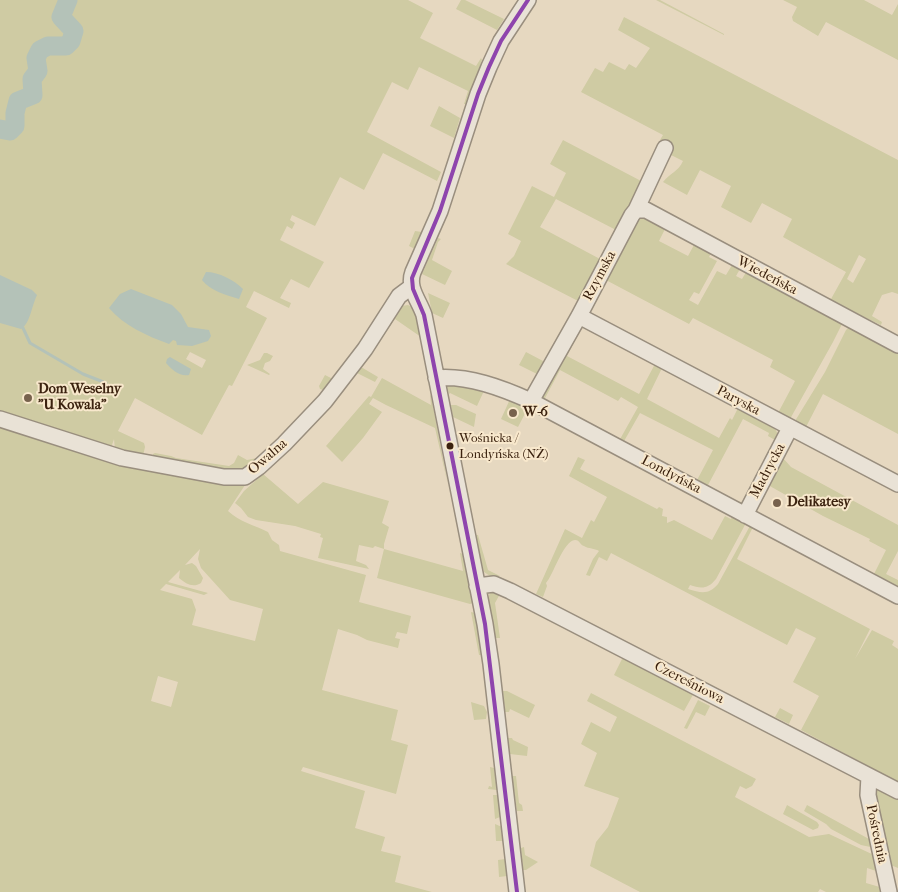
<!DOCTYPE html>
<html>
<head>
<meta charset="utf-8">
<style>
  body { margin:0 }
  canvas { display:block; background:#e6d8c0 }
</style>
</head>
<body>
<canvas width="898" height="892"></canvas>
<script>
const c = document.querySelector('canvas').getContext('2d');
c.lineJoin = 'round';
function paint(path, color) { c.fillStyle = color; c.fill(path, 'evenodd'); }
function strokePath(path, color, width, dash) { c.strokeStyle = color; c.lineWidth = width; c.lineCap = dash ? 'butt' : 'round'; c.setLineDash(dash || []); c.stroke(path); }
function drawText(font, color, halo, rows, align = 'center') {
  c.font = font + ' "IM FELL French Canon",serif'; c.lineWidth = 4; c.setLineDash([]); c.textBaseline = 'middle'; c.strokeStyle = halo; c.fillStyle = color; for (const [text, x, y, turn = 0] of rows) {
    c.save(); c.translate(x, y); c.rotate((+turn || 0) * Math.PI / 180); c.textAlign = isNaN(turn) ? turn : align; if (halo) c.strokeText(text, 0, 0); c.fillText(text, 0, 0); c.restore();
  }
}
paint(new Path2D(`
  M0,0H408L433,13L420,38L476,66L481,58L482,60L466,104H464L468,91L419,67L408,90L392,82L367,132L441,172L437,181L383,153L364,190L340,177L315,226L292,215L290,220L295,223L292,229L287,226L280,240L324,262L309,288L291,279L280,298L291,303L289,308L254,291L246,307L267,318L232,386L229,385L202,435L135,398L118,431L144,443L145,447L143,456L115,450L114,439L110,451L249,479L228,511C240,522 254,525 268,532L272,540L279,545L280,551L366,575L359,602L411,616L407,634L397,632L395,638L400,639L398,648L367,640L357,635L338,629L322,690L398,710L391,740L408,745L396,794L303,767L301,771L365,791L355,828L385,837L381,851L401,856L395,882L432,892H0ZM190,352L206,360L202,368L186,359ZM200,549L198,559L201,568L230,600L263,609L255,641L192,625L196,610L192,599L160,590L166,584L204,595L208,593L168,582L180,570L179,578C186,584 193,588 201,583L203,578L196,566L192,563L185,565ZM158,676L178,682L171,707L151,701Z
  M461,0H465L504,19L497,30L456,9Z
  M656,0H660L724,34V35Z
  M783,0H864L892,15L898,4V60L826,22L818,36L793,21L792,17L797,7Z
  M624,17L898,160V294L892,292L882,295L872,316L882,322L881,325L862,316L861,318L824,299L826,297L831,299L846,272L783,237L792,219L762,203L751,223L721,207L731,186L700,170L687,195L663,182C670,173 678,172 683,161L669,154V146L660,140L663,135L581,92L595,68L603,72L609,62L625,70L629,64L636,68L650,48L618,30ZM859,255L866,259L853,283L847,279Z
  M439,106L460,118L454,138L430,126Z
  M563,140L643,182L631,206L629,205L616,230L556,199L540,227L600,259L609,241L611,243L582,303L506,264L514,256L521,241L508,234L532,186L554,197L566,173L550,164Z
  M639,214L644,215L666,227L659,241L688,256L694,245L674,234L675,231L712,251L709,257L717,261L699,294L694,292L689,300L698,305L717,271L726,275L732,265L740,269L736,276L742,279L748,269L793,294L792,296L815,309L817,306L844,320L833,342L790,419L778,413L795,381L770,367L773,360L693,318L689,324L604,279L588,309L589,313L596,317L595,319L585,313L586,308L634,218Z
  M415,231L422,232L415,249L409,246Z
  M438,238L441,239L438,242L432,260L452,271L445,285L422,274Z
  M428,293L450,303L443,318L432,313Z
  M399,304L402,306L408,305C419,310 419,326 421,337L395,319L367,358Z
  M582,325L586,326L582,327L567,356L639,394L655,364L662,368L647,399L719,438L730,418L732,420L738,408L774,428C778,432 778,435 775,440L768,436L769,433L743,419L707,487L733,501L742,502L745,496L748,497L743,503L734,504L698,485L699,483L696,482L713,450L640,413L623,443L619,441L638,407L621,397L618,401L560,370L544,400L540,396L539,392L575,330L578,326Z
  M850,326L898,349V434L823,394L806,427L795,421L825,372L846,330Z
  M526,352L543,361L545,364L539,375L519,365Z
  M264,353H267L273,356L270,361L265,363L263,369L270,374L269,375L247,365L260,360Z
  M361,364L362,365L361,367L378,377L375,382L357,373L344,388Z
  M325,375L335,380L326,391L320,389L319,386Z
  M382,378L431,405L430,395L431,396L448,485L435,428L386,405L373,398L369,404L382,412L363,438L342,462L326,446L369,396L371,397Z
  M451,384L483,389V393L477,406L450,393L449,394L447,386Z
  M511,397L529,406L518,427L501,419Z
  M451,405H456L476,414L474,427L453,417Z
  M155,453L171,456L176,458L229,466L234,463L238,455L247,460L257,458L259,462L246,470L236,472L153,459V454Z
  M578,457L585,460L580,469L657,509L659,507L663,509L662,516L667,517V523L674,520L712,540L725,516L731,519L733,514L746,523L716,579C708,589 701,589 690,585L688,589C701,593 709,595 718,584L751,524L754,525L737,559L870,629L855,659L872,630L894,641L892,645L898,649V782L801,730L819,696L793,682L816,638L796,628L787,645L611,553L607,561L599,557L590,576L586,575L593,559L599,551C594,548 589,549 584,546C580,545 580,540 575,540C563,541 553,576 546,583L547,586L543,597L536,594L565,529L582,538L591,520L594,522L607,497L569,476Z
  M783,458L791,467L898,525V551L886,574L898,580V589L873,576L886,550L869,541L870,539L823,516L768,485Z
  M263,474L298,504L323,482L389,501L382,523L389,527L384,544V549L463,571L460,553L463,554L473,603L470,604L377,578L384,549L375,546L373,548L359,545L356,561L366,565L369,569L318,558L323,538L320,537L321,534L295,526L256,520L248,517L241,508L235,503L244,491Z
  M475,535H478L488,570L500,576H490L484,572Z
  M494,592L500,594L495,603L500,638H495L488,598L490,593Z
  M471,612L475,613L481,655H479Z
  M623,657L694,693L684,711L614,675Z
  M503,691H507L535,705L529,718L510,709L509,712H505Z
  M591,693L756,779L752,786L746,789L740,786L735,797L809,837L829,834L876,856L879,872L867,868L866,883L883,888L884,892H826L820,889L818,892H640L590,866L596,842L608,827L619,798L584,786L597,753L581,744L591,722L610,732L617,717L587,701Z
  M698,700L710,706L705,716L696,712L687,729L684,728Z
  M471,702L484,706L487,712L486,719L474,720Z
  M780,708L793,715L789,724L775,717Z
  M508,738H512L513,740L528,747L527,756L510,754Z
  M490,767L494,768L497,790L488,789L489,786L492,787Z
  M512,776H516L519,803L522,805L523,811H517Z
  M877,789L898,800V868L888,864L873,797Z
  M493,795H498L500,817L495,819Z
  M787,805L817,822L819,825L818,828L813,830L783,814Z
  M807,805L869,839L863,809L866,808L875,848L861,845L831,829L826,824L804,811Z
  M495,824L502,827L503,841H496Z
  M524,847L525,855L538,862L526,870H523L521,848Z
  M505,859L507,876L499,877L498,860Z`), '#cfcba3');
paint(new Path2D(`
  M206,272C219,272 234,280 243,289L239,299C227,295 210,291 202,280Z
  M0,275L32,290L37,295C32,305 30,324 21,329L0,323Z
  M131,289L172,305L181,314L188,327L209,330L211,336L208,341L192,346L177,345L176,341L173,340L169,344C147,336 123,325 109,308L120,294Z
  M170,357L191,369L189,375C180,377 172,370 166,363L167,359Z`), '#b4c2b8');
strokePath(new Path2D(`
  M23,328L30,343L83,374L106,383`), '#b4c2b8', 3);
strokePath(new Path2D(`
  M0,129L10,131L15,126V113L18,101L33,95L32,79L38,71L36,58L40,50L48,46H66L71,41L74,31L61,17L68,0`), '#b4c2b8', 19);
const minor = new Path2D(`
  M636,210H646L898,345
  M579,316L898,484
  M436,378C468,375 502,388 531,401L898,596
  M531,401L579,316L632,215L636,210L665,148
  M0,419L122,458L224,477H245L259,467L284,444L325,401L365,349L399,296L411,287
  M745,515L790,428
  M477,586L494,584L510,591L898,791
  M869,776L868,795L889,892
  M517,892L491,664L485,624L424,315C419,300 407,288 413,272L440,211L478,94L489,67L501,41L528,0`);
strokePath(minor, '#998e7e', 18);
strokePath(minor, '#e9e2d6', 15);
strokePath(new Path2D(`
  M517,892L485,624L424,315L413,289L412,278L440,211L478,94L489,67L501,41L528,0`), '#8e44ad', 4);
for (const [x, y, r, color] of [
  [28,398,5,"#77624d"],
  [513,413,5,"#77624d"],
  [450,446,4.5,"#3b220f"],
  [777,503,5,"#77624d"]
]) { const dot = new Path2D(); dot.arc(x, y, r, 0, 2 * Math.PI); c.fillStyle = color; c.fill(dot); strokePath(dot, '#f8e8cc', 2); }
drawText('13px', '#3b220f', '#f8e8cc', [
  ["Wośnicka /",459,439],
  ["Londyńska (NŻ)",459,455]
], 'left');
drawText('14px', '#3b220f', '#f8e8cc', [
  ["Rzymska",600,276,-62],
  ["Wiedeńska",767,276,28],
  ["Paryska",738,401,28],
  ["Owalna",268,457,-41],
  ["Madrycka",768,471,-62],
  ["Londyńska",671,475,28],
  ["Czereśniowa",689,683,27],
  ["Pośrednia",876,834,78]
]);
drawText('bold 14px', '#3b220f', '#f8e8cc', [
  ["Dom Weselny",38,390],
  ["\"U Kowala\"",38,406],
  ["W-6",523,413],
  ["Delikatesy",787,503]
], 'left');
</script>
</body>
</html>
